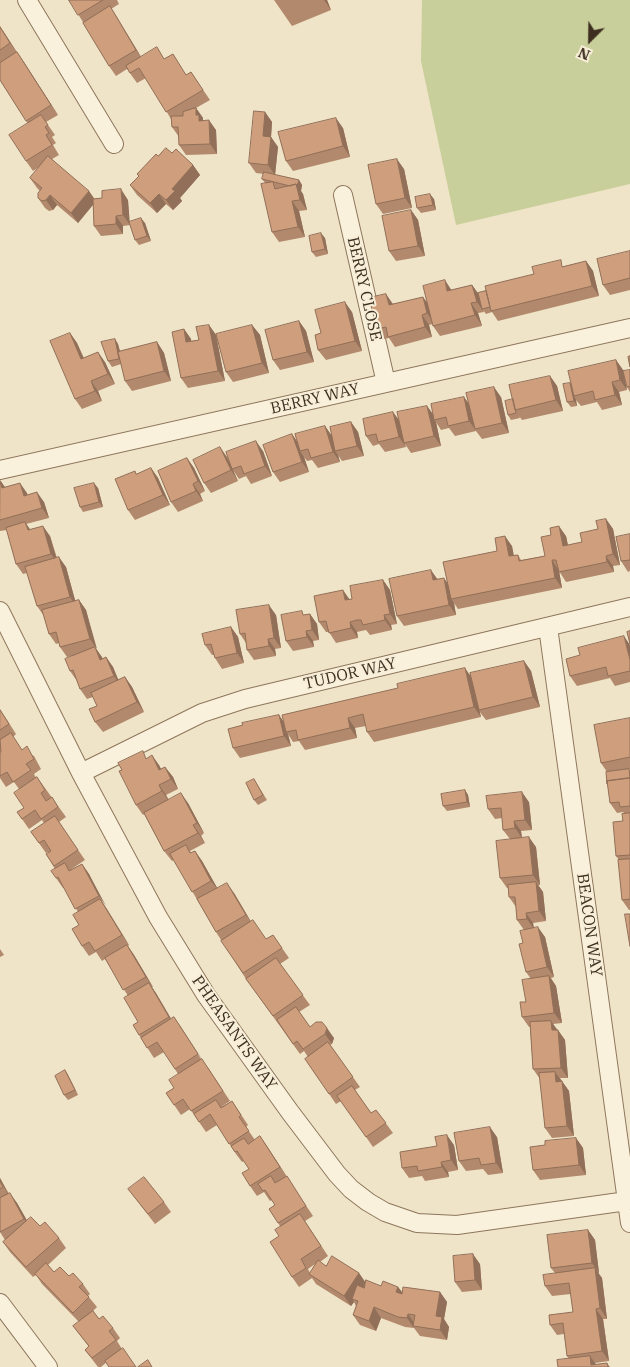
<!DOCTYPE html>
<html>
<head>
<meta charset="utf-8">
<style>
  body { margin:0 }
  #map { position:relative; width:630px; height:1367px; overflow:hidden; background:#f0e4c8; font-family:"IBM Plex Serif",serif }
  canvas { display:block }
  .north { position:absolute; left:565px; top:15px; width:50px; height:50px; -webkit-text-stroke:4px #f7eed8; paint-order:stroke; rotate:203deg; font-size:14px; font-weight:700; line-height:20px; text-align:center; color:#3d2e20 }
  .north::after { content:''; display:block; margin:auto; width:18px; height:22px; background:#3d2e20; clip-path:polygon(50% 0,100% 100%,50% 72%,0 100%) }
</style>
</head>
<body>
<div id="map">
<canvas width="630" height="1367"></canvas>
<div class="north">N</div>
</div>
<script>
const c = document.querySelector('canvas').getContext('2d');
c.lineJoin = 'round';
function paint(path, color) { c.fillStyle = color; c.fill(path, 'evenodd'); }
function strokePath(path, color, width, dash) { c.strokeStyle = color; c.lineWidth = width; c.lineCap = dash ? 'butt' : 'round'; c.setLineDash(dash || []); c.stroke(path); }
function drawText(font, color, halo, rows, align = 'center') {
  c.font = font + ' "IBM Plex Serif",serif'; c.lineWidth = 4; c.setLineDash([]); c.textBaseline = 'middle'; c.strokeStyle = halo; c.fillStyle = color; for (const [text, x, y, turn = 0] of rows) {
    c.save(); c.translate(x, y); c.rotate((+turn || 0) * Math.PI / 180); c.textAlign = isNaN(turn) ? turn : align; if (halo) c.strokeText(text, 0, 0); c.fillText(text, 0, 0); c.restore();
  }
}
paint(new Path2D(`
  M422,0H630V184L456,225L421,61Z`), '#c9cf9b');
const street = new Path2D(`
  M27,0L114,144
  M343,195L386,383
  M0,470L630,328
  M0,611L81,773L158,917L206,995L290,1112L337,1174L351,1189L368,1202L385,1212L417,1223L457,1225L627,1201
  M548,627L630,1223
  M81,773L202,713L245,699L630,607
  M0,1303L48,1367`);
strokePath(street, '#8d765c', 20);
strokePath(street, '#faf1dc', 18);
paint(new Path2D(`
  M69,0H117L119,4L111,9L141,57L165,59L173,54L186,75L191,72L210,100L196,108L203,118V121L216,130L217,154L186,155L179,145V137L172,127L171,119L146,78L137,83L127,69L116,76L109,66L83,22Z
  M274,0H327L331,10L292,26Z
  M0,26L58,115L46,122L55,135L52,137L56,143L53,145L59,155L52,159L94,199L128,200L129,222L145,223L151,241L139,245L135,240L130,225L123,226V234L101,236L94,226L93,205L78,223L57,205L53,210L49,211L45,208L38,198L40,191L37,188L30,178L39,167L33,171L26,161L28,124L0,80Z
  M265,112L272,122L271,137L278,147L275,175L299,180L302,185L301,191L303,194L307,210L299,211L305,237L279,242L272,232L265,183L262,179L264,174L256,173L249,163Z
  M343,128L350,157L293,171L286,161Z
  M172,153L193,165L200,175L180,198L182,201L173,210L166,204L157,213L137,195L130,185L139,176L137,174L158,156Z
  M404,169L412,208L383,214L376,204Z
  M434,199L436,210L421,213L417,208Z
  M411,210L418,220L425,256L396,261L389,251Z
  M325,238L328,254L316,257L312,252Z
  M630,251V290L610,295L603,285Z
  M586,261L593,271L599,296L498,321L492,312L486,314L483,310L484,312L478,313L482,326L440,336L433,326V324L429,325L432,337L395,347L389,338L384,339L377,329L393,304L423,297L428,304L451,290L472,285L478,293L565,266Z
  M352,312L362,351L326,360L318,350L321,333Z
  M299,321L306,331L314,362L280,370L273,360Z
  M209,325L216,335L225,381L188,388L181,378L184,329L191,339V341L199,340Z
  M252,325L260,335L269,373L233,382L226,372Z
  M70,333L77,343L84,358L105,362L115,384L98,391L102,401L82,409L75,399Z
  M115,339L118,344L120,351L157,342L164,353L171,381L132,391L125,381L121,364L112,367L108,361Z
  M616,360L623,370L627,390L619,392L622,405L602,410L597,402L581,406L576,400L577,406L571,407L567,402L570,383Z
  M630,370V392L627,387Z
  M550,376L557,386L563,411L522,420L519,416L520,418L511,420L508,415L513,399Z
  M464,397L469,404L501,397L509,433L482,439L476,431L455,436L449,428L441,430L436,422L441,446L411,453L405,444L406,447L385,452L379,444L373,446L366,436L393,412L399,420L427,406L433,414Z
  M351,422L358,432L364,456L342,461L338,455L340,462L318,468L312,460L307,461L304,457L309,472L280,482L273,472L292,434L297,441L325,426L331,435Z
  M263,451L272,476L251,484L246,476L239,479L233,470L238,481L211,493L204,483L227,457L231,466Z
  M187,458L194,468L205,491L200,494L203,501L178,512L171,502Z
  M151,468L158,478L170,505L135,520L128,510Z
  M0,480L5,487L27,493V495L44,502L49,518L26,524L30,530L50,536L57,558L66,567L75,601L79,600L86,610L96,649L102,659L106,657L113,667L118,680L125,677L132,687L144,712L103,732L95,722L97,706L93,697L87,699L80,689L77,681L70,671L72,656L67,657L60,647L59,643L56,644L49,634L44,616L37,606L27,573L23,574L16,564L7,530L0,531Z
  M98,488L103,507L83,512L80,507Z
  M606,519L613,529L620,565L613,566L614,572L566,582L559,571L562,588L458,609L454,603L456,615L404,626L397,616L437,579L448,584L497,551L512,546L513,555H518L521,560L545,556L566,536L568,545L582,542L598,529Z
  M630,534V571L628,572L621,561Z
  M383,580L390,590L397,624L391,625L392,630L370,635L366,630L357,632L358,638L336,643L329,632H326L319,622L349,599H352Z
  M310,614L317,624L319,640L313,641L314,647L293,651L286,641L305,615Z
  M276,615L281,648L275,649L276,656L254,660L247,650L246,643L240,634Z
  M231,627L238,637L244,663L222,669L215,658L214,655H212L205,645Z
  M630,645V682L615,686L610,678L577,686L570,676Z
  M524,661L531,671L540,707L486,720L479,711L481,717L374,742L367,732L366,726L355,728L357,738L305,750L299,741L293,742L288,734L291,746L240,758L233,748L243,725L279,715L284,723L471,677Z
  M0,709L16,734L13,737L22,750L34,756L41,769L34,774L36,778L37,777L66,817L59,822L85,860L70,870L82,864L89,874L105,907L129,945L128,946L134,955L153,987H152L171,1019L174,1017L201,1059L209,1069L230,1101L221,1107L232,1101L248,1125L246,1127L255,1140L260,1136L313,1216L305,1221L328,1256L320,1262L326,1266L359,1273L365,1283L381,1286L398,1287L402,1292H440L447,1302L444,1319L449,1327L447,1340L420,1336L414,1328L405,1327L381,1318L376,1331L360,1325L353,1315L356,1306L354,1302L351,1306L316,1284L312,1278L299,1287L292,1277L279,1236L280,1226L269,1209L275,1205L272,1200L270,1201L264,1192L257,1196L250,1186L249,1169L244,1161L242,1162L236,1154L217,1125L206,1132L190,1109L181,1115L166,1093L174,1088L178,1074L164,1052L154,1058L139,1035L138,1022L128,996L105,959L102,961L96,952L89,956L82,946L78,912L64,888H63L56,878L55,869L46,854L51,851L46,853L31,832L44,823L42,820L29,829L17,812L24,808L19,789L14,782L6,787L0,778V752H1L0,751ZM315,1264L310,1273L308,1269Z
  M630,718V769H629L630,770V910H629L622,900L619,860L616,856L624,813L623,812L617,813L610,803L607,772L601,763Z
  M147,758L159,765L161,769L165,767L173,777L178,789L166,795L169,800L188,803L204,833L201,836L205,843L190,851L191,853L195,851L202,861L217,888L234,893L251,922L266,939L273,935L289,958L280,964L310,1005L299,1012L310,1027L334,1038L332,1044L330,1045L360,1087L355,1090L371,1113L376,1110L393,1133L373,1147L341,1101L336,1104L305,1059L308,1057L304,1051L300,1054L246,979L216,932L174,860L172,861L164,851L144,814L143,815L136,805Z
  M254,779L267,800L258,805L254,800Z
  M465,790L468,795L470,807L447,811L443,806Z
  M529,802L532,830L521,831L522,838L536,847L540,885H538L543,892L546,921L533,923L534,928L545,937L554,977L551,978L556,986L562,1023L553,1024L565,1040L568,1078H560L569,1091L574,1136L552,1138L545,1128L540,1079L533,1069L530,1027H529L522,1017L531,979L526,972L523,943L524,930L517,920L516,907L509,897L508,888H507L500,878L510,839L503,830L502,818L495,819L488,809Z
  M0,949L4,955L0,957Z
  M65,1070L68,1075L78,1095L68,1100L64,1095Z
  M497,1137L503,1173L488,1175L483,1169L466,1171L459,1161Z
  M576,1138L583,1148L586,1175L540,1180L533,1170Z
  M454,1145L458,1170L448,1172L449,1177L425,1181L422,1176L409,1178L402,1168Z
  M0,1178L9,1194L17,1203L27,1221L40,1226L59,1238L66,1248L48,1265L54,1272L69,1276L83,1284L90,1294L88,1296L97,1307L93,1311L99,1319L113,1328L120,1338L117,1341L122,1349L101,1367H98L85,1350L89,1347L73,1326L79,1322L42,1284L36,1275L33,1277L10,1252L3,1242L5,1240L0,1232Z
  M128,1189L164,1202L171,1212L155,1224Z
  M588,1230L595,1240L599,1273H598L602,1278L607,1319H603L609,1361L595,1363L596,1365L607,1363L610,1367H558L569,1359L567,1356L564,1334L557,1335L550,1325L573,1312L571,1294L552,1296L545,1286L555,1273L551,1268Z
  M480,1264L482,1290L462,1292L455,1282Z`), '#b2896c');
paint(new Path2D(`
  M324,0H327L331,10Z
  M110,6L117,17L143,60L136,50Z
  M0,26L17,53L10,43Z
  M17,52L24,62L58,115L51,105Z
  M196,108L203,118V121H199L196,115Z
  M265,112L272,122L271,137L278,147L275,175L268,165L263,136Z
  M336,118L343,128L350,157L343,146Z
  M209,120L216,130L217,154L210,144Z
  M397,159L404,169L412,208L405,198Z
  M193,165L200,175L180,198L182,201L173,210L166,200L172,189Z
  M299,180L302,185L301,191L303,194L307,210L300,200L296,184Z
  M121,189L128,200L130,225L123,215Z
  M89,191L96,201L78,223L71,213Z
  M159,194L166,204L157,213L150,203Z
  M430,194L434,199L436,210L433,205Z
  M50,195L57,205L53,210L46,200Z
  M292,201L299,211L305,237L298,227Z
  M411,210L418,220L425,256L418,246Z
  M116,216L123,226V234L116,224Z
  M141,218L145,223L151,241L147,236Z
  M321,233L325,238L328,254L325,249Z
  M586,261L593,271L599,296L592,286Z
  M445,280L452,291H447Z
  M472,285L479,295L482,309L484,312L477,302Z
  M386,294L393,304L396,315L389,305Z
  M423,297L430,307L434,323L427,313Z
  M345,302L352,312L362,351L355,341Z
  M471,303L478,313L482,326L475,315Z
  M422,315L429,325L432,337L425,327Z
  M299,321L306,331L314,362L307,352Z
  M209,325L216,335L225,381L218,371Z
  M252,325L260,335L269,373L262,363Z
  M184,329L191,339L193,352L186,342Z
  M70,333L77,343L88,369L81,359Z
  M115,339L118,344L123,364L119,359Z
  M157,342L164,353L171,381L164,371Z
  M98,352L105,362L115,384L108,374Z
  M616,360L623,370L627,390L620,380Z
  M550,376L557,386L563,411L556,400Z
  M91,381L98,391L102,401L95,391Z
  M612,382L619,392L622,405L615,395Z
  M570,383L574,396L576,400L577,406L574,401Z
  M494,387L501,397L509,433L502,423Z
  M464,397L471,407L475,429L469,421Z
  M427,406L434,416V420L436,422L441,446L434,436Z
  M393,412L400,422L404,443L406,447L399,437Z
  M351,422L358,432L364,456L357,446Z
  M325,426L332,436L335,451L338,455L340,462L333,452Z
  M292,434L299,445L300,451L304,457L309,472L302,462Z
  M256,441L263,451L272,476L265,466Z
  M220,447L227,457L238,481L231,470Z
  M187,458L194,468L205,491L198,481Z
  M151,468L158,478L170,505L163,495Z
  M0,480L6,489L2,488Z
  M20,483L27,493L31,506L24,496Z
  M94,483L98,488L103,507L99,502Z
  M193,484L200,494L203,501L196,491Z
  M37,492L44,502L49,518L42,508Z
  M606,519L613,529L620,565L613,554Z
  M25,522L32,532L28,530Z
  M43,526L50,536L58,564L51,554Z
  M559,526L566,536L570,556L563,546Z
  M505,536L512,546L516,566L509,556Z
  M606,556L613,566L614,572L607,562Z
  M59,557L66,567L77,607L70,597Z
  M552,560L559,571L562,588L555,578Z
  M431,570L438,580H433Z
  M444,578L451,588V599L454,603L456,615L449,605Z
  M383,580L390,590L397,624L390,614Z
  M343,590L350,600H345Z
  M79,600L86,610L97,649L90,639Z
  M269,605L276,615L281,648L274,638Z
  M310,614L317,624L319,640L312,630Z
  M384,615L391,625L392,630L385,620Z
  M350,622L357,632L358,638L351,628Z
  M231,627L238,637L244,663L237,653Z
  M306,631L313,641L314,647L307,637Z
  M624,636L630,645V660Z
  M268,639L275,649L276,656L269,646Z
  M95,647L102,657L107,670L100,660Z
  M106,657L113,667L121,686L114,676Z
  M524,661L531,671L540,707L533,697Z
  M465,668L472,678L481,717L474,707Z
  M125,677L132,687L144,712L137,702Z
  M279,715L286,725V732L288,734L291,746L284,736Z
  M348,718L355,728L357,738L350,728Z
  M152,755L159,765L166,780L159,770Z
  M165,767L173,777L178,789L171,779Z
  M159,785L166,795L169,802L162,791Z
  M465,790L468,795L470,807L467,802Z
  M522,792L529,802L532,830L525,820Z
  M181,793L188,803L204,833L197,823Z
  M514,821L521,831L522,838L515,828Z
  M193,825L201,836L205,843L198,833Z
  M529,837L536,847L540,885L533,875Z
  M195,851L202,861L219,891L211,881Z
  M82,864L89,874L106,906L99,896Z
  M536,882L543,892L546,921L539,911Z
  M227,883L234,893L253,925L246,915Z
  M100,899L107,909L129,945L122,935Z
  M526,913L533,923L534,929L527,919Z
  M538,927L545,937L554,977L547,967Z
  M127,945L134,955L153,987L146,977Z
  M549,976L556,986L562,1023L554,1013Z
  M149,983L156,993L176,1027L169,1017Z
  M174,1017L181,1027L205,1064L198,1054Z
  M551,1021L558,1031L552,1030Z
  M327,1028L334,1038L332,1044L325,1034Z
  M558,1030L565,1040L568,1078L561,1068Z
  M65,1070L68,1075L78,1095L75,1090Z
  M555,1072L569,1091L574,1136L567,1126L556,1082Z
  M490,1127L497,1137L503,1173L496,1163Z
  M447,1135L454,1145L458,1170L451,1160Z
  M260,1136L267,1146L287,1177L280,1167Z
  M576,1138L583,1148L586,1175L579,1165Z
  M441,1162L448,1172L449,1177L442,1167Z
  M0,1178L10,1197L0,1181Z
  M10,1193L17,1203L32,1229L24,1219Z
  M588,1230L595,1240L599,1273L592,1263Z
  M473,1254L480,1264L482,1290L475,1280Z
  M595,1268L602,1278L607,1319L600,1308Z
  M359,1273L366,1283L355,1300L352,1299L354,1302L351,1306L344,1296Z
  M398,1287L406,1297L396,1292Z
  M440,1292L447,1302L444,1319L449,1327L447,1340L440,1330L436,1316Z
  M374,1307L381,1318L376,1331L369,1321Z
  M596,1309L603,1319L609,1361L602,1351Z
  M408,1314L415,1324L413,1326L414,1328L407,1318Z
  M590,1356L597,1366L591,1365Z`), '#916f58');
const building = new Path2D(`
  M69,0H103L78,15Z
  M110,6L136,50L109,66L83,23Z
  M0,27L10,43L0,50Z
  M157,47L164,59L173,54L186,75L191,72L203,90L166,112L139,68L130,73L126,66Z
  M17,52L51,105L26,121L0,80V63Z
  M196,108V115H199V121L209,120L210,144L179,145L178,127H172L171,116H183V112Z
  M254,111L265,112L263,136L271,137L268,165L249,163Z
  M41,115L48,125L45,127L49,133L46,135L52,145L26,161L9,135Z
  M336,118L343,146L286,161L278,132Z
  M166,148L172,153L176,149L193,165L172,189L175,191L166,200L159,194L150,203L130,185L139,176L137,174L156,154L158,156Z
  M48,156L89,191L71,213L50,195L46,200L42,201L38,198V193L42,188L30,178Z
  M397,159L405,198L376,204L368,165Z
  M264,172L299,180L297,186L296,184L290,186L262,179Z
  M273,182L275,189L296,184L300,200L292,201L298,227L272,232L261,184Z
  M121,189L123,215L116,216V224L94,226L93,199L102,198V191Z
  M430,194L433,205L417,208L415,197Z
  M411,210L418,246L389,251L382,216Z
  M141,218L147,236L135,240L129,222Z
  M321,233L325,249L312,252L309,236Z
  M630,251V278L603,285L597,259Z
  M561,260L562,267L586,261L592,286L491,311L485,286L534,274L532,267Z
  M445,280L447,291L472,285L477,302L471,303L475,315L433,326L423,286Z
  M486,291L490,307L482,309L478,293Z
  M386,294L389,305L423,297L427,313L422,315L425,327L388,337L386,327L377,329L369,298Z
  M345,302L355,341L318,350L315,335L321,333L315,310Z
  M299,321L307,352L273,360L265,330Z
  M209,325L218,371L181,378L172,332L184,329L186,342L193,341L199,340L196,327Z
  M252,325L262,363L226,372L216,334Z
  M70,333L81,359L98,352L108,374L91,381L95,391L75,399L50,341Z
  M115,339L119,359L108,361L101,342Z
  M157,342L164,371L125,381L118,352Z
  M630,356V367L628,357Z
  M616,360L620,380L612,382L615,395L595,400L593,391L574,396L568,371Z
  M630,370V386L627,387L623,371Z
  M550,376L556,400L515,410L509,385Z
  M570,383L574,401L567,402L563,384Z
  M494,387L502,423L475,429L466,393Z
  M464,397L469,421L448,426L446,417L434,420L431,404Z
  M513,399L516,413L508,415L505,401Z
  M427,406L434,436L404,443L397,412Z
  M393,412L399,437L378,442L376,434L366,436L363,419Z
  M351,422L357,446L335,451L330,427Z
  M325,426L333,452L311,458L308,449L300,451L295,434Z
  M292,434L302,462L273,472L263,445Z
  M256,441L265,466L244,474L241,466L232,469L226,452Z
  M220,447L231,470L204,483L193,460Z
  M187,458L198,481L193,484L196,491L171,502L158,471Z
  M151,468L163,495L128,510L115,479L135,471L136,474Z
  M0,482L2,488L20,483L24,496L37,492L42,508L0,520Z
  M94,483L99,502L80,507L74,488Z
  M606,519L613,554L606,556L607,562L559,572L556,560H552L555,578L451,599L443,562L497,551L495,538L505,536L509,556L518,555L519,561L545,556L541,537L551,535L550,528L559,526L563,546L582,542L580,533L598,529L596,521Z
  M25,522L28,530L43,526L51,554L16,564L6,528Z
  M630,534V560L621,561L616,537Z
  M59,557L70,597L37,606L25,567Z
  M431,570L433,580L444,578L449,605L397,616L389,579Z
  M383,580L390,614L384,615L385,620L363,625L361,620H357L350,622L351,628L329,633L326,621L319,622L314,596L343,590L345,600L352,599L350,586Z
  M79,600L90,639L60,647L56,632L49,634L42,610Z
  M269,605L274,638L268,639L269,646L247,650L245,633L240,634L236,610Z
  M302,611L303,615L310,614L312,630L306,631L307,637L286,641L281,615Z
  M231,627L237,653L215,658L211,644L205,645L202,634Z
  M630,631V644L627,632Z
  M624,636L630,660V671L608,676L606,667L570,676L566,659L580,655L578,648Z
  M95,647L100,660L106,657L114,676L80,689L73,670L70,671L65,659Z
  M524,661L533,697L479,710L470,673Z
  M465,668L474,707L367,732L363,714L348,718L350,728L298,740L296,730L286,732L282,715L398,688L397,684Z
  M125,677L137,702L95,722L89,709L97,706L91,693Z
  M0,710L9,724L0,730Z
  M279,715L284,736L233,748L228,729L243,725L242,723Z
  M630,718V757L601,763L594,725Z
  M11,733L22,750L27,746L34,759L26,764L31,770L13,782L7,772L0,776V752H1L0,740Z
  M143,751L146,759L152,755L159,770L165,767L171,779L159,785L162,791L136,805L119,771L122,770L118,763Z
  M629,769L630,778L607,781V784L606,772Z
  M37,777L45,790L41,793L46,801L52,797L58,807L41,819L35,810L22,819L17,812L24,808L14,793Z
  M630,778V806L620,807L619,802L610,803L607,781Z
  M254,779L263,795L254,800L246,783Z
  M465,790L467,802L443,806L441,794Z
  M522,792L525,820L514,821L515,828L503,830L501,808L488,809L486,796Z
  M181,793L197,823L193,825L198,833L164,851L144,813Z
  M630,813V855L616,856L613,822L623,821L622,814Z
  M55,816L78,850L54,866L46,854L51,851L44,840L39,843L31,832Z
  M529,837L533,875L500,878L496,841Z
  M186,845L190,853L195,851L211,881L192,892L170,854Z
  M630,859V899L622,900L618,860Z
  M65,863L69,871L82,864L99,896L75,909L58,877L56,878L51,871Z
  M536,882L539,911L526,913L527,919L517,920L515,897H509L508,885Z
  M227,883L246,915L216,932L197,899Z
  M100,899L122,935L95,951L89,942L82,946L72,929L79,925L73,915Z
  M625,914H630V946Z
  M253,920L266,939L273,935L282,948L243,973L221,941Z
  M538,927L547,967L526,972L519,944L523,943L520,931Z
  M127,945L146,977L123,990L105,958Z
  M276,958L303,995L273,1016L246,979Z
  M549,976L554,1013L522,1017L520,1002H526L522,980Z
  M149,983L169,1017L139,1035L133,1025L138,1022L124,998Z
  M296,1007L310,1027L316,1022H322L327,1028L325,1034L303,1049L297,1041L293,1044L277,1020Z
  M174,1017L198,1054L175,1069L157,1042L147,1048L141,1038Z
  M551,1021L552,1030H558L561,1068L533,1069L530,1022Z
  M328,1042L353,1077L329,1094L305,1059Z
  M202,1059L223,1091L191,1111L183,1099L174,1105L166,1093L174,1088L169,1080Z
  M65,1070L75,1090L64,1095L55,1076Z
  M555,1072L556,1082L562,1081L567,1126L545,1128L539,1073Z
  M352,1086L371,1113L376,1110L386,1123L366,1137L337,1096Z
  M216,1100L221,1108L232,1101L241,1115L239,1117L249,1131L229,1144L210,1114L199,1122L194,1114Z
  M490,1127L496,1163L481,1165L479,1158L459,1161L454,1133Z
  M447,1135L451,1160L441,1162L442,1167L418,1171L417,1166L402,1168L400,1152L437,1146L435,1137Z
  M260,1136L280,1167L250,1186L242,1173L249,1169L237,1151L235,1152L231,1146L244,1138L248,1144Z
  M576,1138L579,1165L533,1170L530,1147L545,1145V1141Z
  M271,1176L275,1183L287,1176L306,1206L278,1223L269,1209L275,1205L265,1190L263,1191L258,1184Z
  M144,1177L164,1202L148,1214L128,1189Z
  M0,1181L3,1187L0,1189Z
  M10,1193L24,1219L0,1232V1198Z
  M300,1214L321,1246L301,1259L306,1268L292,1277L270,1242L279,1236L275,1230Z
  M31,1217L40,1226L45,1222L59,1238L26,1267L3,1242Z
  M588,1230L592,1263L551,1268L547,1235Z
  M473,1254L475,1280L455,1282L453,1256Z
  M332,1256L359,1273L344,1296L309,1274L318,1260L326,1266Z
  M46,1263L54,1272L60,1267L69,1276L73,1273L83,1284L79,1287L89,1297L73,1313L35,1274Z
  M595,1268L600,1308L596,1309L602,1351L567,1356L563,1323L550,1325L549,1315L573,1312L569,1283L545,1286L543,1275Z
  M366,1280L381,1286L383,1281L398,1287L396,1292L402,1294L403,1287L440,1292L436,1316L442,1317L440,1330L413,1326L415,1315L408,1314L407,1318L398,1317L374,1307L369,1321L353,1315L358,1301L352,1299L357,1285L364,1288Z
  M93,1311L99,1319L103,1316L113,1328L109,1331L116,1340L92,1358L85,1350L89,1346L73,1326Z
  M123,1348L136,1367H109L105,1361Z
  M590,1356L591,1365L607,1363L608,1367H558L557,1360Z
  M148,1360L152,1367H138Z`);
paint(building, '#cf9f7d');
strokePath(building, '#916f58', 1);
drawText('16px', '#3d2e20', '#f7eed8', [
  ["BERRY CLOSE",364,289,77],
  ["BERRY WAY",315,399,-13],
  ["TUDOR WAY",350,674,-13],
  ["BEACON WAY",589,925,82],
  ["PHEASANTS WAY",234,1033,55]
]);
</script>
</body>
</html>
